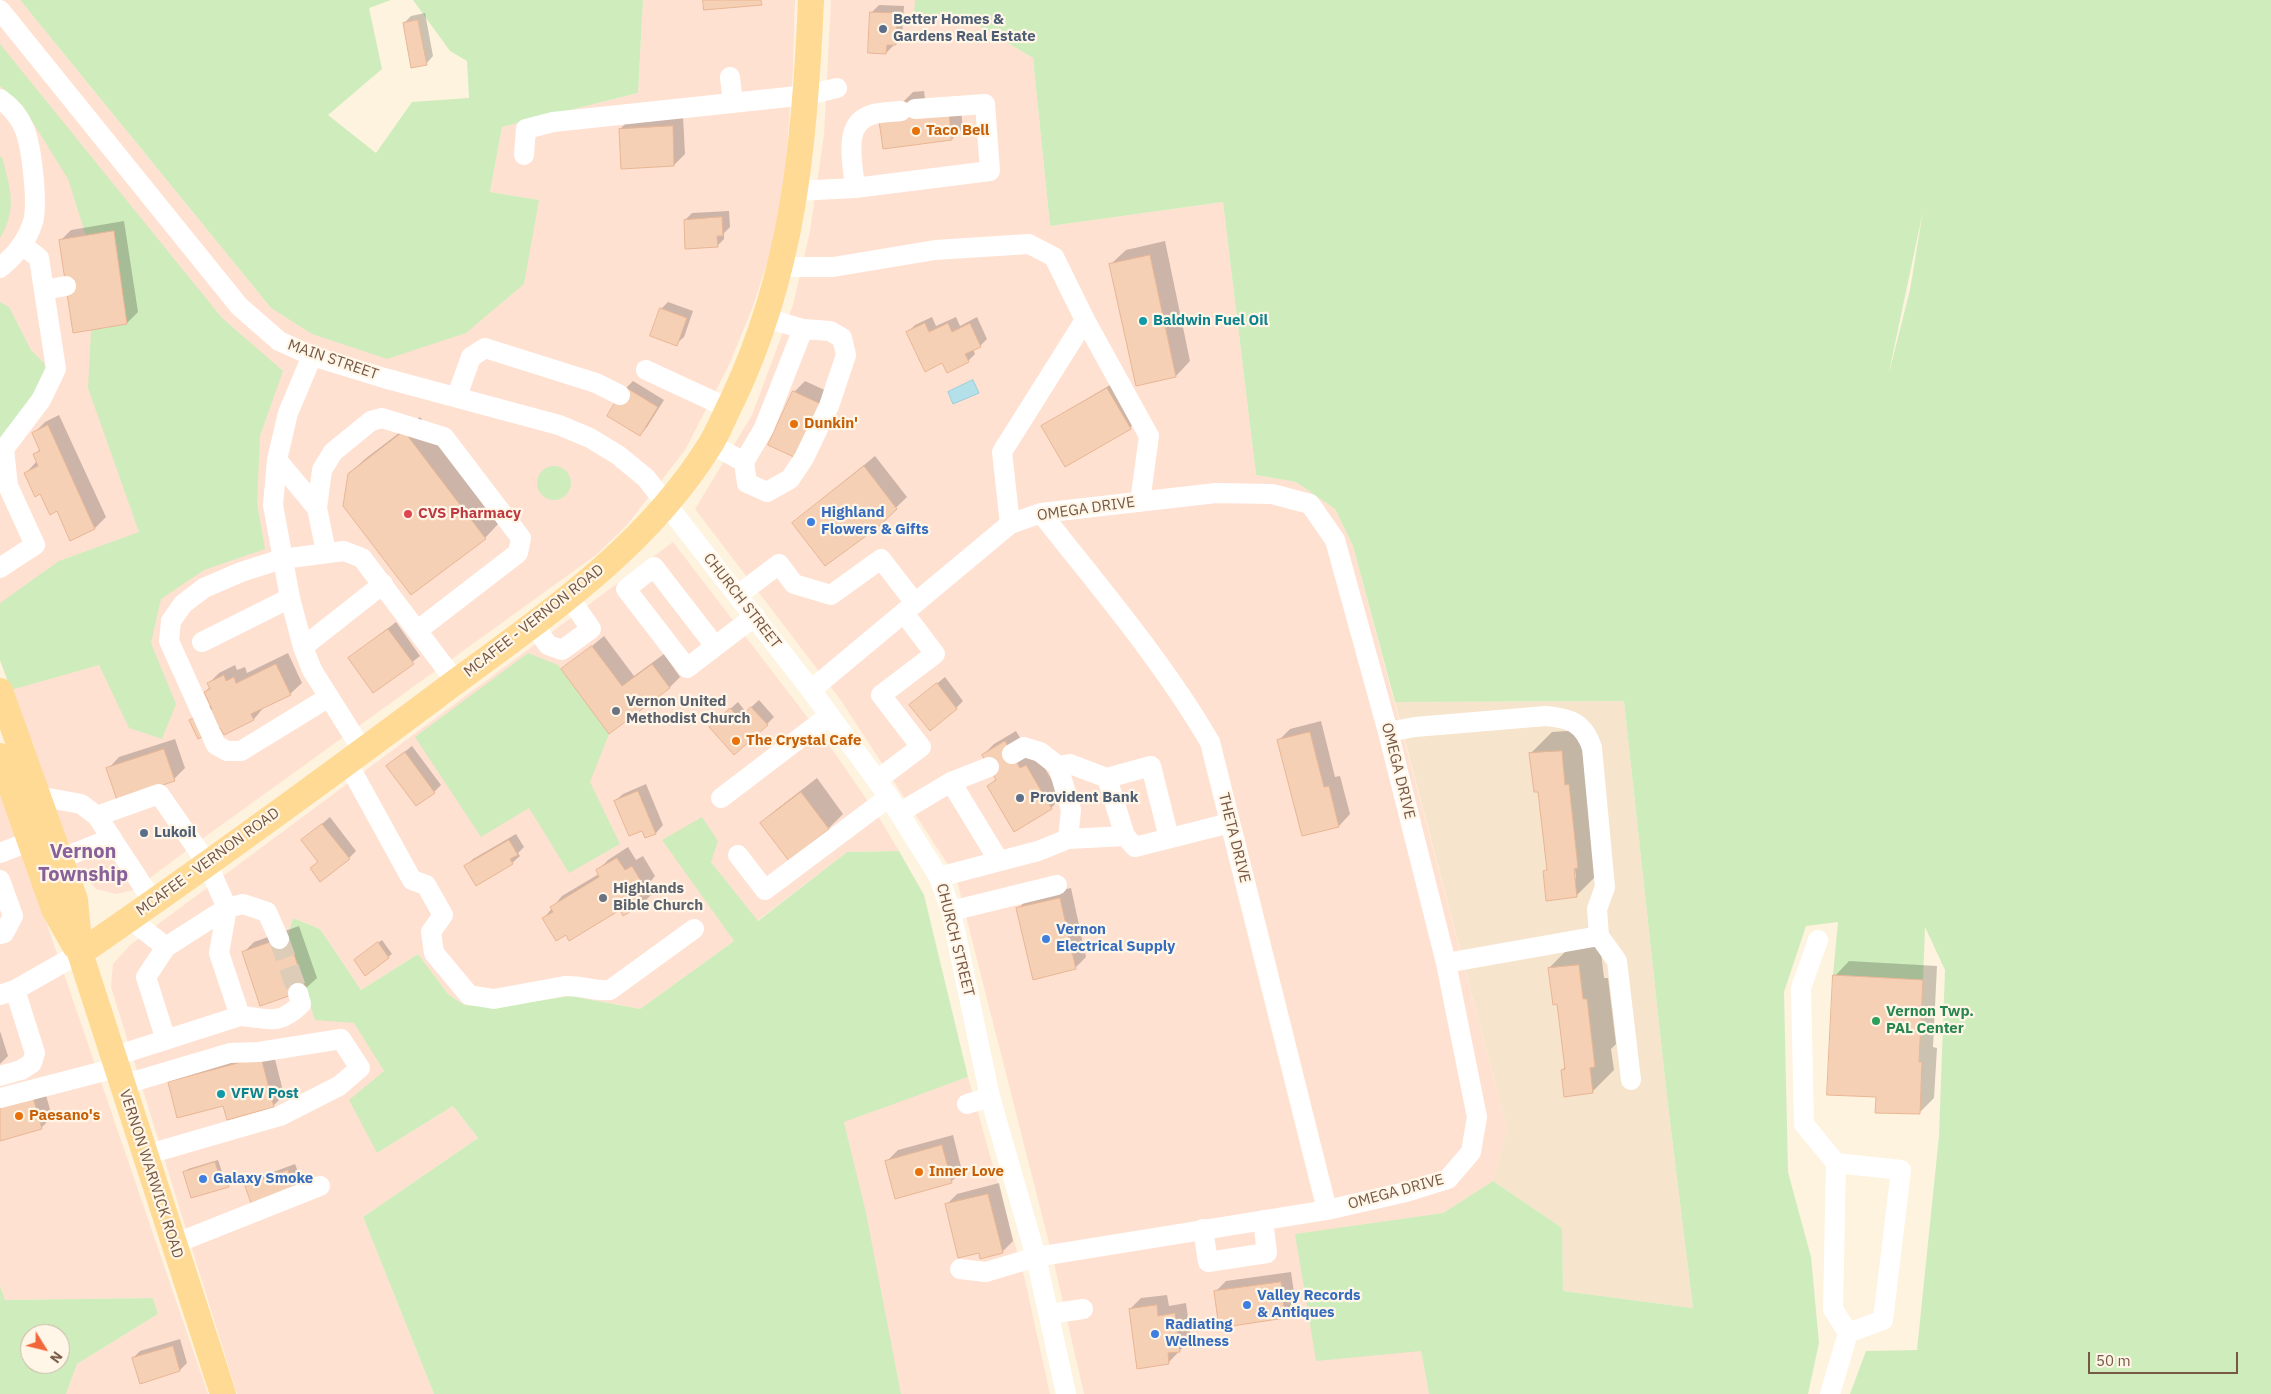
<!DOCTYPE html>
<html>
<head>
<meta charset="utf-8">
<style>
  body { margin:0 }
  #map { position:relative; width:2271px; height:1394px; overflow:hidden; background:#fef3df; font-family:"IBM Plex Sans",sans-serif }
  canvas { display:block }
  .north { position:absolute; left:20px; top:1324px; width:50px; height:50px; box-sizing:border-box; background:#fff6e7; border:1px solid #c8b7a6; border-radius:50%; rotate:126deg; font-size:14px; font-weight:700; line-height:20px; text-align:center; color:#765845 }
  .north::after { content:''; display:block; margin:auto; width:18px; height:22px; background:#f2673a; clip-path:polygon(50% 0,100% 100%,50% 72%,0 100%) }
  .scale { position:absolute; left:2088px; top:1352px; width:150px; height:22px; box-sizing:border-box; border:2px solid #765845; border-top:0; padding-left:6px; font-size:15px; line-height:18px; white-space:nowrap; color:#765845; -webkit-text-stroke:4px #fff6e7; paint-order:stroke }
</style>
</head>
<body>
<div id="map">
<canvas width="2271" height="1394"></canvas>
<div class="north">N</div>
<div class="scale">50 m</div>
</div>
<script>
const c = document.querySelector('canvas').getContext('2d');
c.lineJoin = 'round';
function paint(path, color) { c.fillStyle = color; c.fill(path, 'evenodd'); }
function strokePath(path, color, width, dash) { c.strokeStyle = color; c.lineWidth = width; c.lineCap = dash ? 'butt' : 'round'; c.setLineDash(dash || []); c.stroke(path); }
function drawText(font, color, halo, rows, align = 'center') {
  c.font = font + ' "IBM Plex Sans",sans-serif'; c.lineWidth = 4.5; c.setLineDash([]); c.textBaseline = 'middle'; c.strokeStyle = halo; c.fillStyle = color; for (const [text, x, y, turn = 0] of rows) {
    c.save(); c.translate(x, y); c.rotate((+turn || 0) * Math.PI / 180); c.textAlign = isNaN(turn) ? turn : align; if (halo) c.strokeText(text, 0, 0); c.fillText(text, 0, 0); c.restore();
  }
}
paint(new Path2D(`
  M1624,701L1667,1097L1693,1308L1563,1291L1562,1228L1493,1181L1507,1129L1395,702Z`), '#f6e4cd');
paint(new Path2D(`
  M0,0H20L271,308L538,200L490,192L502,127L638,93L643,0H795L793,68L784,189L770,254L752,309L729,365L685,450L627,525L596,555L209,834L134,890L116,894L96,889L79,870L67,847L0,660Z
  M831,0H915V14L966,18L1033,58L1050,226L1223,202L1256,475L1296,482L1335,509L1353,546L1507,1129L1493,1181L1443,1213L1295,1235L1421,1351L1429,1394H1084L1053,1259L956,877L840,699L695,509L752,415L793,305L810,231L824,135Z
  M673,542L834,752L880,819L899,851L847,852L757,921L711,862L702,818L663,840L734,941L640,1009L571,996L495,1007L464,1005L448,994L418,954L361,990L320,929L293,918L384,1071L377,1153L453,1106L478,1138L363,1217L434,1394H237L111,987L113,964L130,945Z
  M0,787L208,1394H66L77,1364L158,1314L153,1298L4,1300L0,1286Z
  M968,1077L1025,1280L1050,1394H901L844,1121Z`), '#ffe1d2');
paint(new Path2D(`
  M20,0H391L369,8L382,69L328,115L376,153L412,102L469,98L467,61L450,51L413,0H643L638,93L502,127L490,192L539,200L524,284L466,333L387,359L312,334L271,308Z
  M915,0H2271V1394H1850L1866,1351L1917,1350L1939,1136L1945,970L1925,927L1923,980L1833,975L1838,922L1806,926L1784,992L1788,1172L1811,1257L1819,1343L1808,1394H1429L1421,1351L1316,1361L1295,1234L1443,1213L1493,1181L1562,1228L1563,1291L1693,1308L1667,1097L1624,701L1395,702L1353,546L1335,509L1296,482L1256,475L1223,202L1050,226L1033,58L966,18L914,14ZM1923,211L1910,290L1889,373V372Z
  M0,44L222,318L283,371L260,436L257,503L265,549L204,570L161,599L151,643L176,704L162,739L129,728L99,665L11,690L0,660V603L59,561L139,532L88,388L91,330L127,324L114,232L86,236L68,179L22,105L0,86Z
  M0,156L2,157C10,187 18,209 0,238Z
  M0,302L9,307L31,350L44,363L46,371L31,398L0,441Z
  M537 483a17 17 0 1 1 34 0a17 17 0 1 1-34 0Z
  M528,653L558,665L609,734L590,782L620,844L569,873L529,808L481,837L415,737Z
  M702,817L718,841L711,862L758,921L847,852L899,851L924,895L968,1077L844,1122L866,1213L901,1394H434L363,1217L478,1138L453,1106L377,1153L349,1100L384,1071L354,1023L315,1020L288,936L293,918L320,929L361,990L418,954L448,994L464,1005L495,1007L571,996L640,1009L734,941L662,840Z
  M0,1286L5,1300L153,1298L158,1314L77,1364L66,1394H0ZM30,1334H60V1364H30Z`), '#cfecbd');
const water = new Path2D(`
  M973,380L979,393L953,404L948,392Z`);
paint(water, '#b3e0e9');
strokePath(water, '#98cfdb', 1);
paint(new Path2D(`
  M879,5L904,6L902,37L886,53L871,13Z
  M425,13L433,56L426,64L404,23L411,16Z
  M924,91L926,107L960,102L963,128L952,139L902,103L913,92Z
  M683,116L685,154L674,165L620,129L631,118Z
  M729,211L730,227L724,233V239L717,246L685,220L692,213Z
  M124,221L138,312L127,323L60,241L71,230Z
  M1165,241L1190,361L1176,376L1111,264L1126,250Z
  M668,302L693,311L684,337L676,344L661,309Z
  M932,317L936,326L956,317L960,326L977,317L987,339L980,346L973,349L975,354L968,361L943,362L907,333L915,325Z
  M633,381L664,400L647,427L640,435L626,388Z
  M805,381L831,393L806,445L794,392Z
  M1110,385L1133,424L1130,428L1043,426Z
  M59,415L106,517L95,528L58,510L26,473L37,461L34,455L41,448L34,433L45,422Z
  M420,417L499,523L485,538L349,474L365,459Z
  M875,456L907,497L876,527L794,523Z
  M396,622L420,656L374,692L349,659Z
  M604,636L634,676L664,654L680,677L669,688L609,732L563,670Z
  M288,653L302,683L290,694L264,707L254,719L221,727L202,710L211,705L205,692L210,687L208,684L219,673L235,665L237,670L245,667L247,673Z
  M945,677L963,701L956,708L911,705Z
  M759,700L774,717L767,724L718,720L738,702L746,712Z
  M1321,721L1335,777L1340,776L1350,814L1339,826L1303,835L1279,740L1290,729Z
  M1583,730L1598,874L1576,896L1544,872L1548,868L1539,790L1530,754L1552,732ZM1574,862L1576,878H1573Z
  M1016,731L1032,758L1037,755L1062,797L1051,808L989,786L997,778L983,755L994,744Z
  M175,739L185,768L174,779L108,769L119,757Z
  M412,746L441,785L434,792L387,766Z
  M817,778L843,814L828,829L762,823L777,809Z
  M646,784L663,825L656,833L646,837L643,829L615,801L623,794Z
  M330,817L356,851L349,858L319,861L303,840Z
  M516,834L524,847L518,853L520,856L512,863L466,866L473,859Z
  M628,847L636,860L643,856L655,876L650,882L655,891L644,902L620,909L567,933L544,918L562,896L599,874L597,871L608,860Z
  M1071,888L1086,957L1075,968L1018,909L1029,897Z
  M299,926L317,978L305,989L243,953L254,942Z
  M382,940L392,954L388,957H359Z
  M1600,943L1604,978H1608L1616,1044L1611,1049L1614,1070L1592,1092L1562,1070L1566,1066L1558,1003L1549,968L1571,946Z
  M1849,961L1937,966L1933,1047L1937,1048L1934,1098L1919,1113L1877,1096L1835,976Z
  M0,1031L8,1056L0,1064Z
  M272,1047L284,1095L273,1106L224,1105L169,1082L180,1071Z
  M43,1084L52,1117L41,1128L0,1140Z
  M953,1135L962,1171L951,1182L887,1161L898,1150Z
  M218,1160L224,1178L230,1176L231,1183L228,1186L185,1173L188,1169Z
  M295,1164L302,1182L295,1189L247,1187L254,1179Z
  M999,1183L1013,1241L1002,1252L980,1251L946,1205L957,1194Z
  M1291,1272L1296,1306L1285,1317L1215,1292L1226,1281Z
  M1167,1295L1169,1306L1186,1303L1191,1339L1168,1363L1130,1309L1141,1298Z
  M180,1339L187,1363L180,1370L140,1382L133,1358L140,1351Z`), '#0003');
const building = new Path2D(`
  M703,0H761L762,5L704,10Z
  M870,12L897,13L896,45H887L886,54L868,53Z
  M418,20L427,65L411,68L403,23Z
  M914,101L949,113L952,140L883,149L879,121L900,103Z
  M673,126L674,166L621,169L619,129Z
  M722,217L723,236H717L718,247L685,249L684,220Z
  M114,231L127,324L73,333L59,240Z
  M1150,255L1176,377L1136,386L1109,264Z
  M660,308L687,318L677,346L650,336Z
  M925,323L929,332L948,323L952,332L970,323L981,347L965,354L969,362L947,373L942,363L925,372L906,332Z
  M625,387L658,407L640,436L607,416Z
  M1107,388L1131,429L1065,467L1041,426Z
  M793,391L821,404L796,458L768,445Z
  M48,425L95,529L70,541L57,511L50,515L40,494L35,497L24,473L38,466L33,454L40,451L32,433Z
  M404,431L486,539L411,595L343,506L348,474Z
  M864,466L897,509L877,528L825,566L792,523Z
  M388,629L414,664L373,693L348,658Z
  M592,646L622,686L652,664L670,688L609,734L561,669Z
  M276,664L291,695L251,714L254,720L224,735L220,728L198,739L189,720L212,709L204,692L210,689L207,683L224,675L226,681L234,677L236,683Z
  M937,683L957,709L930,731L909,705Z
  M751,707L768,725L734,755L709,727L730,708L739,718Z
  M1310,732L1324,787L1329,786L1339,827L1302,836L1277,740Z
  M1005,741L1020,768L1026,765L1052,809L1014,832L987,786L996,780L982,755Z
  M164,749L175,781L117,800L106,768Z
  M1562,751L1565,785L1569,784L1578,868L1574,869L1577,897L1546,901L1543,871L1547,870L1538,792H1534L1529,753Z
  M405,752L435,793L416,806L386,766Z
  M638,791L656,834L645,838L642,831L629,836L614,801Z
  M801,792L829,829L789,861L760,823Z
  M322,824L350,859L320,882L310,868L318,862L301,840Z
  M509,840L518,855L510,859L513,864L476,886L464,866Z
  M617,858L625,870L632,866L645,888L638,892L645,903L623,916L620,910L569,941L566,935L556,941L542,918L553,912L550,907L599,877L596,870Z
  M1060,898L1076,969L1033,980L1016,908Z
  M288,936L306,990L260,1006L242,952Z
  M378,942L389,958L365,976L354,960Z
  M1579,965L1583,999H1587L1595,1067L1590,1068L1593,1093L1564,1097L1561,1070L1565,1069L1557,1004L1553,1005L1548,968Z
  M1833,975L1923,980L1919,1062H1922L1920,1114L1875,1113L1876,1097L1827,1095Z
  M261,1057L274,1107L227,1120L223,1106L177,1118L168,1082Z
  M32,1094L42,1129L0,1141V1103Z
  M942,1145L952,1183L895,1199L885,1161Z
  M215,1162L221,1180L226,1178L229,1187L191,1198L183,1172Z
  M288,1170L295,1190L252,1206L245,1186Z
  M988,1194L1003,1253L980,1259L979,1253L958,1258L945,1204Z
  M1281,1282L1285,1318L1219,1328L1214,1291Z
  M1157,1305L1158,1316L1175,1313L1180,1352L1168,1353L1169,1364L1137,1369L1129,1309Z
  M173,1346L180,1371L140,1384L132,1358Z`);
paint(building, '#f5d0b5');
strokePath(building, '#e9b694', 1);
strokePath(new Path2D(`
  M279,939L298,993`), '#dcccb8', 20, [20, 10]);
strokePath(new Path2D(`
  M0,10L239,306L279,341L312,356L384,378L559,425L590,438L618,455L646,478L811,690L889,797L939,877L951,911L990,1097L1036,1257L1066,1394
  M730,77L733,103
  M0,99C10,106 19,116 24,128C32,146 38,204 33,222C27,241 15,256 0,268
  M524,155L526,129L553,122L807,95L837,88
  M855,188C853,162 841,122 874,114C883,112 892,112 901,111
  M796,191L855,188L990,171L985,104L915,109
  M781,267H833L935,250L1029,244L1054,257L1085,320
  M44,290L66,286
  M312,356L288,413L277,460L273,505L290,598L303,647L312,670L363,751
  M646,370L728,408
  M457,396L471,357L485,348L596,383L620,395
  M711,444L744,462L764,428L803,329L766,318
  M277,460L317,508
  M744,462L747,483L767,492L790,479L804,458L829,406L846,355L842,338L830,331L803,329
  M1041,513C1100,588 1162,660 1210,742L1327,1210
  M1010,524L1002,452L1085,320L1149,436L1140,502
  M326,552L317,508L322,470L333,452L371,421L382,418L444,437L521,538L518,553L418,630
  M0,568L35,545L8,486L4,449L41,400L56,369L39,258L22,245
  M738,595L779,564L794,584L831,595L881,559L915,603
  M533,624L548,645L562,650L591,629L569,597
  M202,642L290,598
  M715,646L654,567L626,589L687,668L755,616
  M303,647L383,584
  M811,690L1010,524L1041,513L1216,493L1272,494L1310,504L1335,540L1388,732L1446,963L1477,1117L1471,1152L1448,1179L1406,1192L1327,1210L1036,1257L986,1272L960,1269
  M329,697L241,751H227L216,745L169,641L171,621L183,604L204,588L241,572L282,559L344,551L362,558L456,682
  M1388,732L1415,727L1546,716C1570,718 1584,723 1592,748L1605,887L1597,909L1599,936L1446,963
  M347,762L412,880L426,885L443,915L431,932L434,953L469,995L494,999L565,986C581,985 595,992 610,990L694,929
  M1058,766L1070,764L1107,778L1151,766L1169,838
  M1107,778L1125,836
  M877,780L921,747L881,695L935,654L904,613
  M951,782L999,861
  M38,796L81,804L97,816L154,903
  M721,798L830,715
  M899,813L951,782L989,767
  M97,816L159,794L207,863L227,908L219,953L240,1016L112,1057
  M1068,839L1125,836L1135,847L1230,823
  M0,853L31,841
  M738,855L765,890L889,797
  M60,859L112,838
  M939,877L1038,851L1068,839L1071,810L1058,766L1040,752L1024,747L1012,754
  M0,880L13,916L4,933L0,934
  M951,911L1057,885
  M130,919L166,947
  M1599,936L1617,961L1631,1080
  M1818,940L1801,988L1804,1124L1836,1163
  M0,995L15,990L80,953
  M240,1016C268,1018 278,1027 301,1004L298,993
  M166,1040L146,977L166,947L227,908L243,904L267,912L279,939
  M0,1076L21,1070L32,1063L35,1053L15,990
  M122,1085L230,1053L259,1052L341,1039L360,1068L339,1086L280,1116L145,1155
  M0,1098L116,1068
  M967,1104L990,1097
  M1203,1229L1208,1262L1267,1253L1263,1220
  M174,1244L320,1186
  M1049,1314L1083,1309
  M1830,1394L1848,1333L1833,1309L1836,1163L1901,1170L1883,1320L1848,1333`), '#fff', 20);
strokePath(new Path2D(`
  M0,691L75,900L80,953L223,1394
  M0,756L54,909L75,946
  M80,953C201,870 320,783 438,695C537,621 644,552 710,445C719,431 725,414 733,399C794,270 805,141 811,0`), '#ffda95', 26);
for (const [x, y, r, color] of [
  [883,29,5,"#5c6f8a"],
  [916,131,5,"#e8710a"],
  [1143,321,5,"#0f9aa8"],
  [794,424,5,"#e8710a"],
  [408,514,5,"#e0444e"],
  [811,522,5,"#3f7fe0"],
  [616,711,5,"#6b7280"],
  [736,741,5,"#e8710a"],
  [1020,798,5,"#5c6f8a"],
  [144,833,5,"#5c6f8a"],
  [603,898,5,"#6b7280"],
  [1046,939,5,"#3f7fe0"],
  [1876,1021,5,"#2e9e5b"],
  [221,1094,5,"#0f9aa8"],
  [19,1116,5,"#e8710a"],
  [919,1172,5,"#e8710a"],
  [203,1179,5,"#3f7fe0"],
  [1247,1305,5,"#3f7fe0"],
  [1155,1334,5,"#3f7fe0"]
]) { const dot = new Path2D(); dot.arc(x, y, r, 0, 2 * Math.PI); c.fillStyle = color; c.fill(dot); strokePath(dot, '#fff6e7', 2); }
drawText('bold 15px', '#4e5e75', '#fff6e7', [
  ["Better Homes &",893,20],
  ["Gardens Real Estate",893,37],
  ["Provident Bank",1030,798],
  ["Lukoil",154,833]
], 'left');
drawText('bold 15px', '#c56008', '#fff6e7', [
  ["Taco Bell",926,131],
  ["Dunkin'",804,424],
  ["The Crystal Cafe",746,741],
  ["Paesano's",29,1116],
  ["Inner Love",929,1172]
], 'left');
drawText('bold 15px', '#0d838f', '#fff6e7', [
  ["Baldwin Fuel Oil",1153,321],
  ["VFW Post",231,1094]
], 'left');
drawText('15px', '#765845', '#fff6e7', [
  ["MAIN STREET",333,360,19],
  ["OMEGA DRIVE",1086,509,-8],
  ["CHURCH STREET",742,601,52],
  ["MCAFEE - VERNON ROAD",534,621,-38],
  ["OMEGA DRIVE",1398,771,76],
  ["THETA DRIVE",1234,838,76],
  ["MCAFEE - VERNON ROAD",208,862,-36],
  ["CHURCH STREET",955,940,76],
  ["VERNON WARWICK ROAD",151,1174,72],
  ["OMEGA DRIVE",1396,1192,-15]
]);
drawText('bold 15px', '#366cbe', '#fff6e7', [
  ["Highland",821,513],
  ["Flowers & Gifts",821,530],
  ["Vernon",1056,930],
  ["Electrical Supply",1056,947],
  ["Galaxy Smoke",213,1179],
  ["Valley Records",1257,1296],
  ["& Antiques",1257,1313],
  ["Radiating",1165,1325],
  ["Wellness",1165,1342]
], 'left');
drawText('bold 15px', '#be3a42', '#fff6e7', [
  ["CVS Pharmacy",418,514]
], 'left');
drawText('bold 15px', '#5b616d', '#fff6e7', [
  ["Vernon United",626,702],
  ["Methodist Church",626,719],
  ["Highlands",613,889],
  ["Bible Church",613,906]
], 'left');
drawText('bold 15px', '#27864d', '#fff6e7', [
  ["Vernon Twp.",1886,1012],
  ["PAL Center",1886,1029]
], 'left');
drawText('bold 20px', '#88609a', '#fff6e7', [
  ["Vernon",83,852],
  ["Township",83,875]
]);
</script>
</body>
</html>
